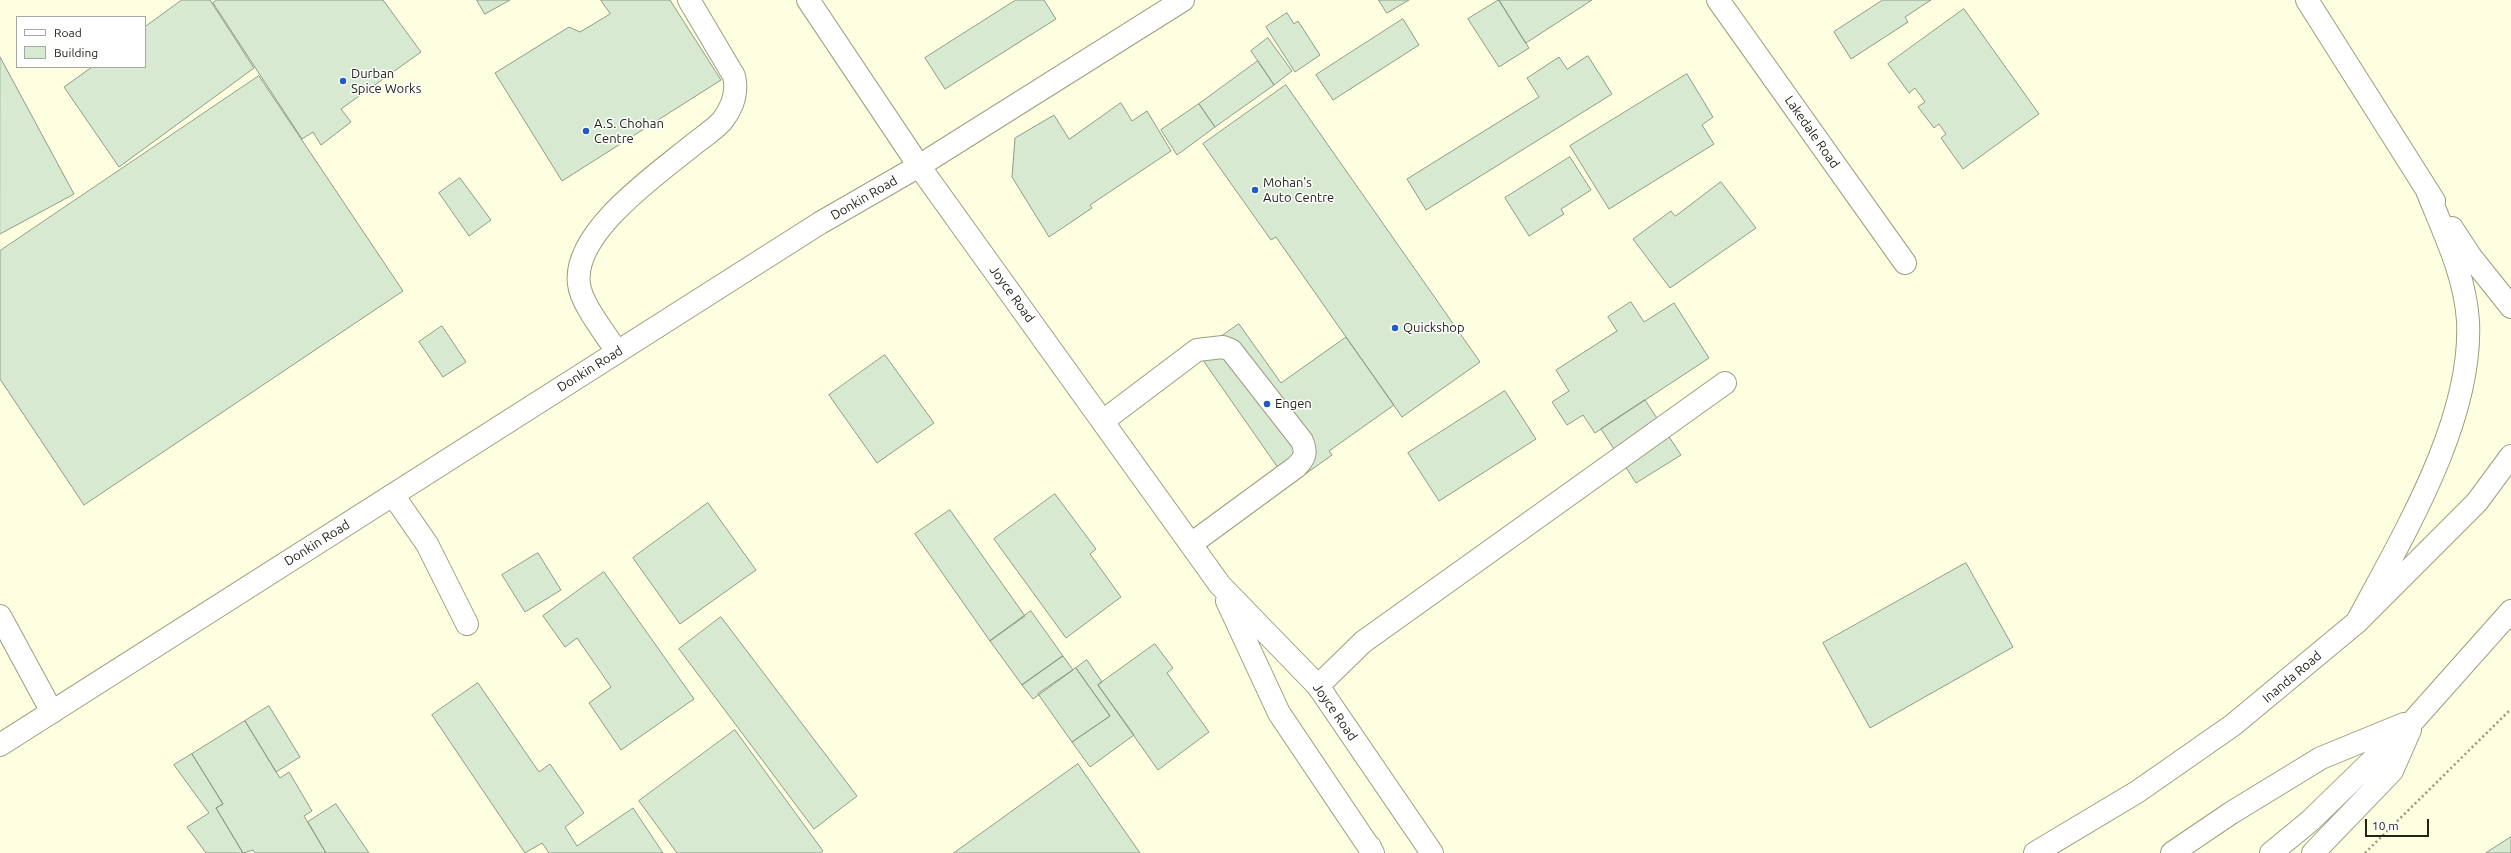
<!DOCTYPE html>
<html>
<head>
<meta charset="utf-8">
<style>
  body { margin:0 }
  #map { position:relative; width:2511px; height:853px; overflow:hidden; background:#fefee0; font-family:Ubuntu,sans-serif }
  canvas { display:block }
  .legend { position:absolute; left:16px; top:16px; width:130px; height:52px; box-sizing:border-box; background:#fff; border:1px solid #a7a7a3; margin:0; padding:5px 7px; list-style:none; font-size:12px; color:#242419 }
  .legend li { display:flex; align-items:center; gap:8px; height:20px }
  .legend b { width:20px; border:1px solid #a7a7a3 }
  .scale { position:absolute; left:2365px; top:819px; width:64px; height:18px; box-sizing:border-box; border:2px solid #242419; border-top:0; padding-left:5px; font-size:12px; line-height:14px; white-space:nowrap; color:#242419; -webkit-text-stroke:3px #fff; paint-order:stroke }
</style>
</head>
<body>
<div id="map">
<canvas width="2511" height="853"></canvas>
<ul class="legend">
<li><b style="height:5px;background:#fff"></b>Road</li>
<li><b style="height:11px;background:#d7ead1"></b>Building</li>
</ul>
<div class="scale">10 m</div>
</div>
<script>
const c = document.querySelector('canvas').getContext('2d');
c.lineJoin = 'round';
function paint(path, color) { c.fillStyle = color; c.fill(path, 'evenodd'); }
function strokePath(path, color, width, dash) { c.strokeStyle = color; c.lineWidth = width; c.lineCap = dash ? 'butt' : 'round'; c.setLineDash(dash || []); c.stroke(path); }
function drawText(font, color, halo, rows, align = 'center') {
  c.font = font + ' Ubuntu,sans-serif'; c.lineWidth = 3; c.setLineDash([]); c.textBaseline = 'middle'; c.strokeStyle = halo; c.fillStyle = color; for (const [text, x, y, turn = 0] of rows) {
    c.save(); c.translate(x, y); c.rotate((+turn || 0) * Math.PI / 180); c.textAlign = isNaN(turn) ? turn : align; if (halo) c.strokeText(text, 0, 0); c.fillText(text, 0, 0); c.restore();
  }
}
const building = new Path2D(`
  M182,0H210L254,68L119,167L64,87L92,67H145V27Z
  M217,0H383L421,52L341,109L351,122L321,145L313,132L302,139L213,3Z
  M477,0H510L485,14Z
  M601,0H670L721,80L562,181L495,73L569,27L580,32L610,14Z
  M1016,0H1044L1056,19L945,89L925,58Z
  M1379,0H1409L1387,13Z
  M1499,0L1529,48L1499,67L1468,19Z
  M1499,0H1592L1526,43Z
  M1883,0H1931L1905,17L1908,22L1851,59L1834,32Z
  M1964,9L2039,114L1963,169L1941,138L1946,134L1939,124L1934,128L1918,107L1925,102L1915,88L1909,93L1888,64Z
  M1287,13L1294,24L1298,21L1320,55L1295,72L1266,27Z
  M1403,19L1419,45L1333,100L1316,75Z
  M1268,38L1292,71L1274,85L1251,51Z
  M1588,56L1612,94L1426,210L1407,179L1539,97L1527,78L1559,57L1567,69Z
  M0,57L74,194L0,234Z
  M1258,61L1274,85L1215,127L1199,104Z
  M1687,74L1713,117L1702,125L1714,144L1609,209L1570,146Z
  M259,76L403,291L84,505L0,379V251Z
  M1286,85L1480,362L1402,417L1276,237L1271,240L1203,144Z
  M1121,103L1132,121L1147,111L1171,151L1090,205L1092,208L1049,237L1012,177L1015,138L1054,115L1069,139Z
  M1199,104L1215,127L1177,155L1161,130Z
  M1570,157L1591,190L1561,209L1564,214L1529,236L1505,198Z
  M460,178L491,220L469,236L439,193Z
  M1721,182L1756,228L1670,288L1633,239L1671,211L1675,216Z
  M1631,302L1644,322L1674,303L1709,358L1595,433L1583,415L1567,425L1552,402L1569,391L1556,370L1617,331L1608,317Z
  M1239,324L1281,383L1346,337L1394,405L1329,451L1332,455L1290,485L1198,353Z
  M442,326L466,362L443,377L419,342Z
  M885,355L934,423L877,463L829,395Z
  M1505,391L1536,439L1439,501L1408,453Z
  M1645,400L1681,455L1636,483L1601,429Z
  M1055,494L1096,549L1090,554L1121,597L1066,638L994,539Z
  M708,503L756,570L680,624L633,558Z
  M950,510L1025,616L990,641L915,534Z
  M538,553L561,590L525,612L502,575Z
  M1966,563L2013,647L1870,728L1823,643Z
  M604,572L694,699L621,750L589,703L611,687L577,638L565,647L543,616Z
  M1031,611L1063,656L1022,685L990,641Z
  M721,617L857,796L814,829L679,649Z
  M1155,644L1173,668L1167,673L1209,732L1158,770L1098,685Z
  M1063,656L1073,670L1033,699L1022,685Z
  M1087,660L1102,682L1098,685L1134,735L1090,767L1072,742L1110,716L1076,668Z
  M1076,668L1110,716L1072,742L1038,694Z
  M478,683L539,772L550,764L584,813L565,827L577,846L633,808L663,853H549L542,843L525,853L432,715Z
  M269,706L300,757L276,772L245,721Z
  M245,721L280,778L289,772L312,811L304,816L326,853H255L253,850L243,853L216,808L223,804L192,754Z
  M735,730L823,851L820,853H677L639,801Z
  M192,754L223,804L216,808L243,853H206L187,827L209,813L174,765Z
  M1078,764L1140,853H954Z
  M336,804L369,853H326L308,822Z
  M2511,837V853H2486Z`);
paint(building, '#d7ead1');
strokePath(building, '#8b9d86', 1);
const service = new Path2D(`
  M1718,0L1905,263
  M919,166L1183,0
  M617,352C606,334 581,304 579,284C572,232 659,173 694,144C703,137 715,129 722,121C733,107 738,93 734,76L689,0
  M1103,421L1197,350L1223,347L1231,350L1302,441C1307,453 1305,458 1296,467L1191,544
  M393,495L427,544L467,624
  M0,616L52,712
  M1318,686L1363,642L1725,383`);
const minor = new Path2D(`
  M808,0L919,166L1220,585L1318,686L1432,853
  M1227,601L1279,713L1373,853
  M0,745L820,223L919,166`);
const secondary = new Path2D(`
  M1370,847L1371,853
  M2035,853L2137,792L2233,725L2357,622L2477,502L2511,456
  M2172,853L2231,813L2321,758L2404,724
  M2271,853L2310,821L2414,720L2511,611
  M2313,853L2392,771L2410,730`);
const motorway = new Path2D(`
  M2307,0L2434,201
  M2452,228L2471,257L2511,307
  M2505,619L2511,616
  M2357,622C2403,535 2473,421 2468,321C2465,274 2443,231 2426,188`);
strokePath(service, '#9d9d81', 24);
strokePath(minor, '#9d9d81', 24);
strokePath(secondary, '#9d9d81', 24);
strokePath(motorway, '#9d9d81', 24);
strokePath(new Path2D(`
  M2365,853L2511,709`), '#959580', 2.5, [2, 3]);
strokePath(service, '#fff', 22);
strokePath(minor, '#fff', 22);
strokePath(secondary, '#fff', 22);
strokePath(motorway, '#fff', 22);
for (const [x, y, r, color] of [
  [343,81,4,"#205ac7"],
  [586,131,4,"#205ac7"],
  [1255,190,4,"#205ac7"],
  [1395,328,4,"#205ac7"],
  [1267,404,4,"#205ac7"]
]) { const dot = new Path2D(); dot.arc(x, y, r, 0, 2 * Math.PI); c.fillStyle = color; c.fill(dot); strokePath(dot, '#fff', 1.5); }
drawText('13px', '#242419', '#fff', [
  ["Durban",351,74],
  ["Spice Works",351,89],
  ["A.S. Chohan",594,124],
  ["Centre",594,139],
  ["Mohan's",1263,183],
  ["Auto Centre",1263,198],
  ["Quickshop",1403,328],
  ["Engen",1275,404]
], 'left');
drawText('13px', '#242419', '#fff', [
  ["Lakedale Road",1812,132,55],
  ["Donkin Road",864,198,-30],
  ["Joyce Road",1012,294,54],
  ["Donkin Road",590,369,-32],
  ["Donkin Road",317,543,-32],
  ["Inanda Road",2292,677,-40],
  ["Joyce Road",1335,712,55]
]);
</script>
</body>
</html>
